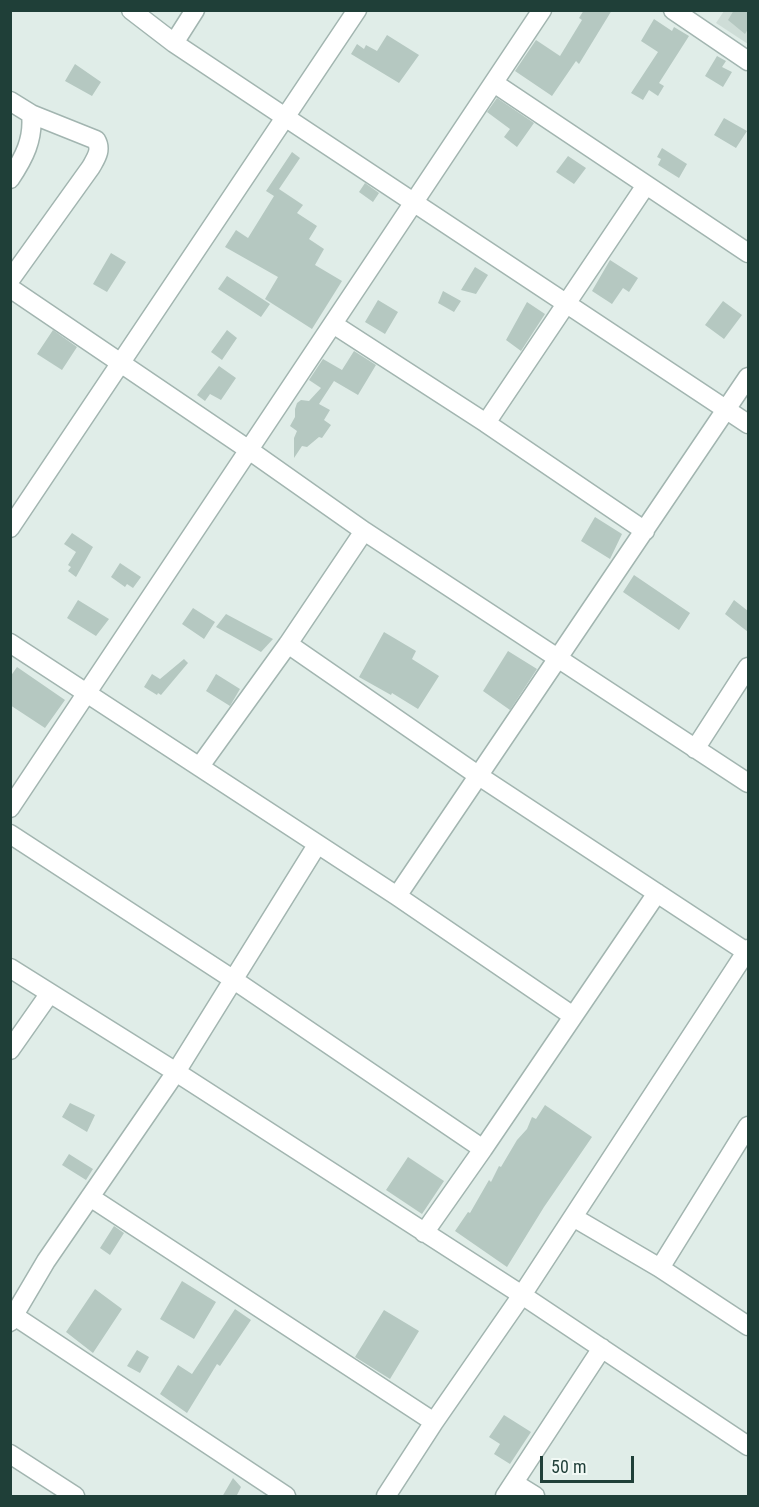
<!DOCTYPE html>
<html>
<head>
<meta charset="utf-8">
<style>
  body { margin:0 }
  #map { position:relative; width:759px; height:1507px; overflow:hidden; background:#e0ede8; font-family:"Roboto Condensed",sans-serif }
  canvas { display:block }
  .frame { position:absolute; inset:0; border:12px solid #1f3f38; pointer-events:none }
  .scale { position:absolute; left:540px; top:1456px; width:94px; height:27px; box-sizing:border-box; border:3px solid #1f3f38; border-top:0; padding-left:8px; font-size:18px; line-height:21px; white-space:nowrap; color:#1f3f38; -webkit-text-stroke:4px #f1f9f5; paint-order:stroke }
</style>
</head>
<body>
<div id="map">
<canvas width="759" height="1507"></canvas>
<div class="frame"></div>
<div class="scale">50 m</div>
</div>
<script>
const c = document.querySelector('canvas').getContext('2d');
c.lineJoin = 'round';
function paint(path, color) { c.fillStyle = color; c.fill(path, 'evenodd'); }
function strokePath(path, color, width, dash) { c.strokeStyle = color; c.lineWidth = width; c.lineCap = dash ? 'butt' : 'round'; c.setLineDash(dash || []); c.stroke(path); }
paint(new Path2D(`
  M724,11H748V44L716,23Z`), '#ceddd7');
paint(new Path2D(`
  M584,10H612L579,64L576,61L552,96L515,71L536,40L560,56L582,20L579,18Z
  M734,10H748V29L745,34L728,20Z
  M654,19L672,31L674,27L689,36L659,83L664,86L658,96L649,90L643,100L631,93L658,52L641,41Z
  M387,35L419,55L399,83L351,54L357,44L364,49L366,45L377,51Z
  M717,56L726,61L722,67L732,72L723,87L705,76Z
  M75,64L101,82L92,96L65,81Z
  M497,98L534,123L517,147L504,137L510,129L487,112Z
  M724,118L747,131L736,148L714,135Z
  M662,148L687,164L679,178L658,165L661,159L657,157Z
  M292,152L300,158L279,189L303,205L297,213L317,226L309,239L324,249L315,265L342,281L312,329L265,299L278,277L225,247L236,230L248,238L274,196L266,191Z
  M568,156L586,168L574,184L556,172Z
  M365,183L379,193L373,202L359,192Z
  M111,253L126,262L107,292L93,284Z
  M610,260L638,278L629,292L623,288L612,304L592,291Z
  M475,267L488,275L476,294L461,290Z
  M227,276L270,304L261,317L218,289Z
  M443,291L461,301L454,312L438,303Z
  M378,300L398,312L385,334L365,322Z
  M723,301L742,315L724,339L705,325Z
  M527,302L545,314L521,351L506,340Z
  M53,330L77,347L62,370L37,354Z
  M227,330L237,338L222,360L211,352Z
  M354,351L376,365L358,395L334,381L319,404L330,410L324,420L331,425L322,438L319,437L307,447L302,446L294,458V438L297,431L290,426L295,417V409L297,403L301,400L309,401L321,388L309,380L323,359L342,370Z
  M219,366L236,378L221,400L210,394L205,401L197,395Z
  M595,517L622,534L610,559L581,541Z
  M72,533L93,547L76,577L68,571L71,567L68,565L76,552L64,544Z
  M120,563L141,577L133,588L127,584L125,587L111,577Z
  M634,575L690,613L679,630L623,592Z
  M78,600L109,619L96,636L67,618Z
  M734,600L748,611V632L725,614Z
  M193,608L215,622L204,639L182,624Z
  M226,614L273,639L261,652L216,627Z
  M384,632L416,651L412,659L439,676L418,709L392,693L391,695L359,677Z
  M508,651L537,669L510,710L483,691Z
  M184,659L188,663L161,695L158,693L157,695L144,687L152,674L160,679Z
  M17,667L65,700L45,728L10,705V677Z
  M216,674L240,689L230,706L206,691Z
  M70,1103L95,1115L87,1132L62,1117Z
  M545,1105L592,1137L544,1207L507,1267L455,1231L468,1212L470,1213L489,1180L491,1182L499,1166L501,1167L517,1140L527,1129L532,1117L536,1119Z
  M69,1154L93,1169L86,1180L62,1165Z
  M408,1157L444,1181L422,1214L386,1190Z
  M114,1226L124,1233L110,1255L100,1248Z
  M182,1281L216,1302L194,1339L160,1319Z
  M95,1289L122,1309L93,1353L66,1332Z
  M235,1309L251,1320L220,1366L217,1364L187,1413L160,1394L178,1365L192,1374Z
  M384,1310L419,1331L390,1379L355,1357Z
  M137,1350L149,1357L140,1373L127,1366Z
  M504,1415L531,1432L510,1464L494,1454L500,1444L489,1437Z
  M233,1478L241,1487L236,1497H222Z`), '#b5c8c1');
const minor = new Path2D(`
  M131,10L174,43L285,117L748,424
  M673,10L748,61
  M174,43L195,10
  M494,83L748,253
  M10,101L31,114C34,139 24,158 10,179
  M10,280L91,167C96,158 102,150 96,140L31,114
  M10,288L249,450L364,531L748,783
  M333,324L486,423L645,531
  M486,423L646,185
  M10,528L357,10
  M10,643L397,896L573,1016
  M288,644L479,776L748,953
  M695,749L748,667
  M200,766L288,644L364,531
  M10,808L542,10
  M10,834L234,980L483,1149L657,893
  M397,896L748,377
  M10,968L176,1072L522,1295L748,1446
  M10,1050L50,993
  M90,1197L434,1422
  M573,1217L660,1268L748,1326
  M424,1233L483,1149
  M660,1268L748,1126
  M10,1313L286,1496
  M10,1322L46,1261L176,1072L317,845
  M10,1454L75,1496
  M514,1483L535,1496
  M386,1496L434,1422L522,1295L748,949
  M505,1496L602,1348`);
strokePath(minor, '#a2b5b0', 21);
strokePath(minor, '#fff', 18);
</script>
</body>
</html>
